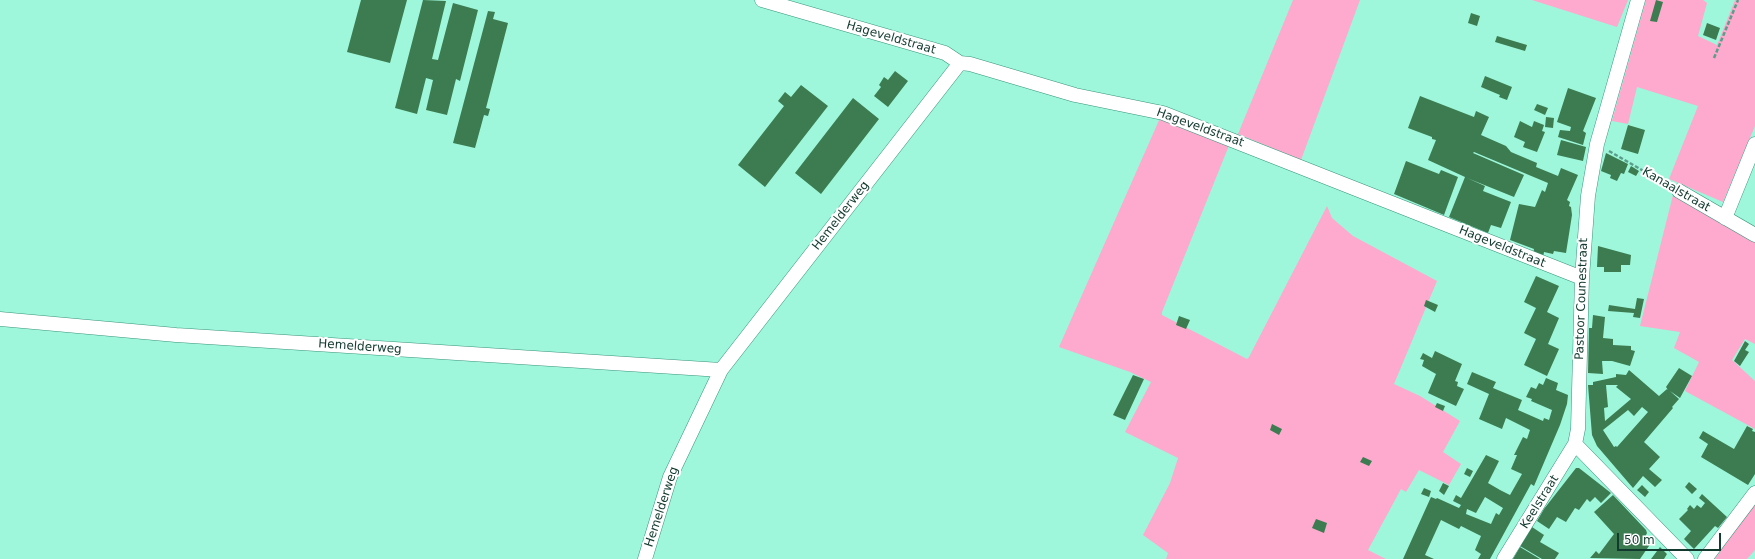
<!DOCTYPE html>
<html>
<head>
<meta charset="utf-8">
<style>
  body { margin:0 }
  #map { position:relative; width:1755px; height:559px; overflow:hidden; background:#9ef7db; font-family:"DejaVu Sans",sans-serif }
  canvas { display:block }
  .scale { position:absolute; left:1617px; top:533px; width:104px; height:18px; box-sizing:border-box; border:2px solid #133a2f; border-top:0; padding-left:5px; font-size:12px; line-height:14px; white-space:nowrap; color:#133a2f; -webkit-text-stroke:3px #fff; paint-order:stroke }
</style>
</head>
<body>
<div id="map">
<canvas width="1755" height="559"></canvas>
<div class="scale">50 m</div>
</div>
<script>
const c = document.querySelector('canvas').getContext('2d');
c.lineJoin = 'round';
function paint(path, color) { c.fillStyle = color; c.fill(path, 'evenodd'); }
function strokePath(path, color, width, dash) { c.strokeStyle = color; c.lineWidth = width; c.lineCap = dash ? 'butt' : 'round'; c.setLineDash(dash || []); c.stroke(path); }
function drawText(font, color, halo, rows, align = 'center') {
  c.font = font + ' "DejaVu Sans",sans-serif'; c.lineWidth = 4; c.setLineDash([]); c.textBaseline = 'middle'; c.strokeStyle = halo; c.fillStyle = color; for (const [text, x, y, turn = 0] of rows) {
    c.save(); c.translate(x, y); c.rotate((+turn || 0) * Math.PI / 180); c.textAlign = isNaN(turn) ? turn : align; if (halo) c.strokeText(text, 0, 0); c.fillText(text, 0, 0); c.restore();
  }
}
paint(new Path2D(`
  M1293,0H1360L1301,160L1238,134Z
  M1532,0H1628L1617,27Z
  M1646,0H1703L1707,3L1698,36L1717,45L1735,0H1755V126L1723,202L1669,179L1698,106L1637,87L1628,124L1612,121Z
  M1160,118L1230,143L1162,312V315L1247,359L1249,357L1327,206L1332,218L1353,236L1437,281L1394,384L1420,396L1460,421L1443,452L1461,464L1449,485L1419,470L1406,492L1401,489L1368,550L1386,559H1166L1168,553L1143,535L1170,483L1178,458L1125,432L1151,382L1130,372L1059,347Z
  M1674,191L1755,241V344L1745,339L1732,360L1755,381V429L1685,391L1699,362L1674,348L1680,332L1640,326Z
  M1755,500V550L1747,559H1715Z`), '#fea9ce');
paint(new Path2D(`
  M361,0H407L390,63L347,52Z
  M423,0L446,1L432,59L438,60L453,3L478,10L460,81L456,79L447,115L426,110L433,80L426,78L417,114L395,108Z
  M1656,0L1663,2L1657,22L1650,21Z
  M488,11L495,12L493,19L508,23L486,108L490,109L488,116L484,115L475,148L453,143Z
  M1471,13L1480,16L1477,26L1468,23Z
  M1707,23L1720,28L1716,40L1703,35Z
  M1497,36L1527,45L1525,51L1495,42Z
  M895,71L908,81L888,107L874,96L881,87L879,85L884,77L888,80Z
  M1485,76L1512,87L1507,100L1499,97L1500,95L1481,87Z
  M801,85L828,106L765,187L738,165L784,106L778,101L785,92L791,97Z
  M1568,88L1596,98L1583,131L1586,133L1583,145L1558,137L1560,130L1570,131L1571,127L1557,122Z
  M1420,96L1474,117L1476,111L1489,117L1481,135L1506,146L1511,152L1537,163L1536,167L1558,176L1561,168L1578,175L1567,200L1570,202L1569,206L1571,207L1572,215L1566,253L1554,251L1553,254L1544,252L1543,258L1533,254L1534,249L1510,240L1519,204L1535,207L1542,190L1545,192L1548,183L1474,152L1473,153L1524,175L1514,197L1467,178L1485,186L1483,191L1511,202L1501,228L1491,225L1488,233L1449,217L1465,177L1428,160L1436,140L1432,139V137L1408,128Z
  M853,98L879,119L821,194L795,173Z
  M1537,104L1548,108L1545,115L1534,110Z
  M1546,117L1554,118L1553,128L1545,127Z
  M1520,121L1532,127L1534,121L1544,125L1542,131L1545,132L1537,152L1523,147L1525,142L1514,137Z
  M1628,125L1645,130L1638,154L1621,149Z
  M1561,140L1586,147L1583,161L1557,155Z
  M1606,153L1628,164L1624,174L1621,173L1617,181L1610,178L1611,175L1601,171Z
  M1406,161L1439,174L1441,170L1458,177L1444,215L1394,194Z
  M1631,166L1639,171L1636,176L1628,172Z
  M1598,246L1631,255L1630,265H1621V272H1604V267H1597Z
  M1536,276L1559,286L1547,312L1559,318L1548,344L1559,349L1547,376L1524,365L1536,339L1524,333L1536,308L1524,302Z
  M1637,298L1644,299L1640,318L1633,317L1634,313L1608,311L1609,305L1635,309Z
  M1426,300L1438,305L1435,312L1424,306Z
  M1593,315L1605,317L1603,338L1613,339V345L1631,346V350L1635,351L1630,366L1612,361H1602L1603,374L1588,373L1589,328H1592Z
  M1179,316L1190,320L1186,329L1176,325Z
  M1745,341L1749,344L1745,350L1749,352L1740,366L1734,361Z
  M1435,351L1462,364L1455,381L1458,382L1457,386L1464,389L1456,406L1428,393L1436,374L1422,366L1424,360L1420,359L1423,353L1432,358Z
  M1679,368L1692,376L1680,398L1670,391L1679,399L1672,407L1673,408L1644,442L1660,457L1649,469L1662,480L1655,487L1643,476L1633,488L1597,446L1592,435L1588,385H1593V382L1616,377V374L1626,375L1629,370L1659,396L1667,389L1668,390L1666,387ZM1606,385H1618L1616,387L1631,399L1605,421L1604,408L1608,407ZM1642,407L1648,412L1617,447L1616,446L1614,447L1603,430L1628,410L1634,416Z
  M1472,372L1496,382L1493,388L1522,400L1518,410L1543,421L1544,418L1549,420L1552,410L1531,401L1532,399L1526,397L1531,387L1536,389L1539,383L1543,385L1546,378L1558,383L1556,390L1568,395L1567,404L1560,425L1534,486L1531,484L1490,559H1478L1481,554L1475,550L1481,536L1461,526L1459,529L1441,520L1425,555L1434,559H1403L1431,497L1436,499L1437,498L1459,508L1461,505L1453,501L1456,495L1461,498L1486,455L1499,461L1488,483L1500,490L1510,495L1522,474L1511,469L1517,455H1514L1523,437L1527,439L1530,430L1506,418L1502,429L1479,419L1489,394L1467,384ZM1485,497L1503,508L1499,515L1496,513L1491,524L1466,514L1467,509L1476,513Z
  M1133,375L1144,379L1125,420L1113,415Z
  M1437,403L1445,406L1443,411L1435,407Z
  M1272,424L1282,429L1279,435L1270,430Z
  M1747,426L1753,429L1752,431L1755,432V474L1748,485L1701,457L1708,444L1699,438L1703,431L1734,449Z
  M1363,457L1372,461L1369,466L1360,462Z
  M1467,468L1473,471L1470,477L1464,474Z
  M1576,468H1579L1611,493L1601,503L1595,497L1590,502L1587,499L1579,510L1575,508L1566,522L1557,517L1549,529L1537,521L1544,509Z
  M1689,482L1697,489L1692,494L1685,487Z
  M1443,483L1449,486L1444,495L1439,491Z
  M1642,485L1649,492L1645,497L1637,490Z
  M1424,488L1431,491L1429,497L1421,494Z
  M1702,494L1727,517L1718,528L1715,526L1694,549L1684,539L1691,531L1679,519L1688,510L1687,509L1690,505L1694,509L1697,505L1701,508L1705,503L1699,498Z
  M1613,495L1646,530L1647,533L1645,537L1651,543L1640,559L1590,558L1596,551L1599,554L1614,534L1594,512Z
  M1316,519L1327,523L1324,533L1312,528Z
  M1532,527L1544,535L1540,542L1559,553L1555,559H1542L1520,546Z
  M1520,547L1540,559H1513Z
  M1660,547L1667,554L1664,559H1651Z`), '#3c7c50');
const street = new Path2D(`
  M762,0L945,53L960,63L970,64L1075,95L1163,113L1582,278
  M1638,0L1597,144L1588,196L1582,278L1578,429L1575,444L1687,559
  M1679,191L1755,235
  M1725,218L1755,144
  M0,319L176,335L721,370
  M645,559L670,477L721,370L960,63
  M1504,559L1575,444
  M1705,559L1755,493`);
strokePath(street, '#38947b', 15);
strokePath(new Path2D(`
  M1714,58L1738,0
  M1609,151L1668,185`), '#5c9d89', 2.5, [4, 2]);
strokePath(street, '#fff', 14);
drawText('12px', '#133a2f', '#fff', [
  ["Hageveldstraat",891,38,16],
  ["Hageveldstraat",1200,128,20],
  ["Kanaalstraat",1676,190,30],
  ["Hemelderweg",841,216,-52],
  ["Hageveldstraat",1502,247,22],
  ["Pastoor Counestraat",1582,299,-88],
  ["Hemelderweg",360,347,4],
  ["Keelstraat",1540,502,-58],
  ["Hemelderweg",662,507,-72]
]);
</script>
</body>
</html>
